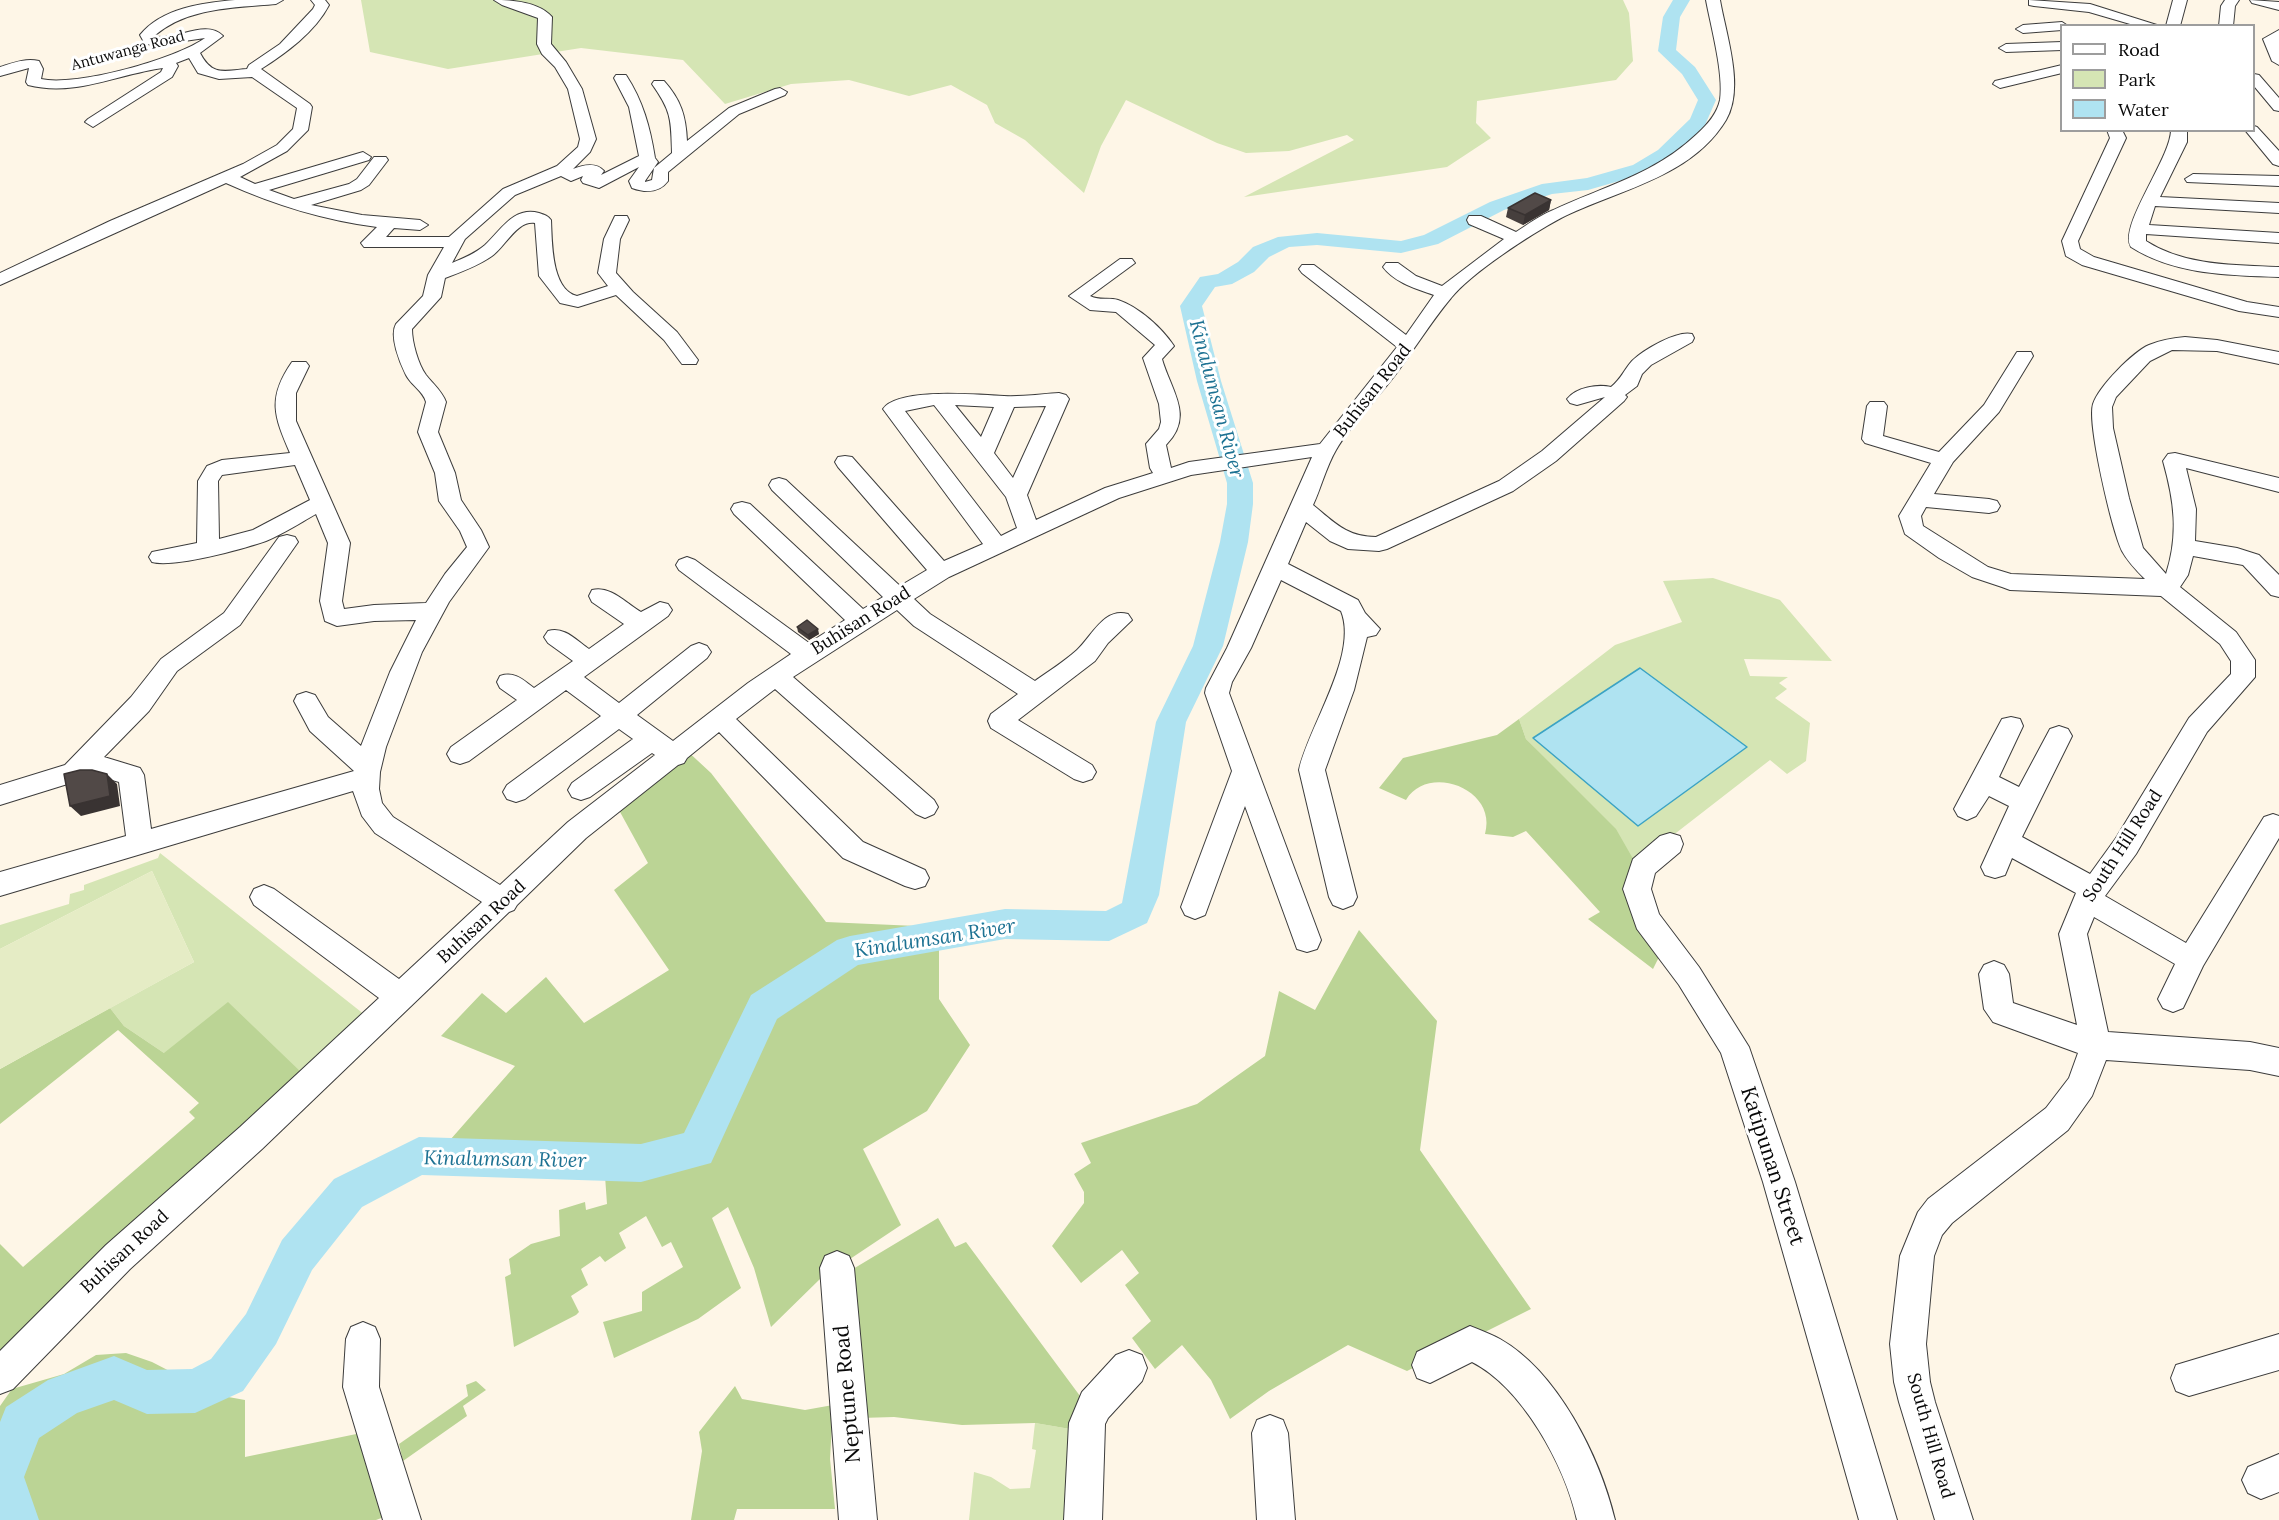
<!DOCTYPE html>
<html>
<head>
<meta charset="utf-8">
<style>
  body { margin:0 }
  #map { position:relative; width:2279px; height:1520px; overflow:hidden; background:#fef6e7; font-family:Lora,serif }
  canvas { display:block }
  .legend { position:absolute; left:2060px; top:24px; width:195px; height:108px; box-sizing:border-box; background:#fff; border:2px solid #9d9d9d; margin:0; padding:8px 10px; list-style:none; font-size:18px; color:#090909 }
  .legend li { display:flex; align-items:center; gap:12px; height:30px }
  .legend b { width:30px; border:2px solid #9d9d9d }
</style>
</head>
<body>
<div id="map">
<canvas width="2279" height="1520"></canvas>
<ul class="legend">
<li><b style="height:8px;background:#fff"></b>Road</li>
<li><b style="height:16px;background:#d5e5b4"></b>Park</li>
<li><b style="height:16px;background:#afe3f1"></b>Water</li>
</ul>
</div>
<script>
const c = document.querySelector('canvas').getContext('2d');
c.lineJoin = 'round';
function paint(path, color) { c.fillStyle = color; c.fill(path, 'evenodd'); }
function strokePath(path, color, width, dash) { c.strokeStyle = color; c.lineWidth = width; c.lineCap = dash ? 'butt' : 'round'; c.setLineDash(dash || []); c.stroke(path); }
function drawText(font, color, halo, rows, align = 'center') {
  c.font = font + ' Lora,serif'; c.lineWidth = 6; c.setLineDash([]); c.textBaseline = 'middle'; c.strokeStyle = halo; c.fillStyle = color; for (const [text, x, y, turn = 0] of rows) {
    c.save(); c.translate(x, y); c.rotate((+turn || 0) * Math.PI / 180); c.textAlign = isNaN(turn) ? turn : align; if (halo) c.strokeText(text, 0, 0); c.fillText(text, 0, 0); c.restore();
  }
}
paint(new Path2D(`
  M361,0H1623L1629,13L1633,61L1616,80L1477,101L1476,123L1491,138L1447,167L1244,197L1354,140L1347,135L1289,151L1246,153L1217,143L1126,100L1101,146L1084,193L1025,140L995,123L987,105L951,85L909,96L849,80L791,84L725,104L683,60L581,48L448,69L370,52Z
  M1713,578L1780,600L1832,661L1744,659L1750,676L1788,677L1779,683L1787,689L1775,698L1810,723L1806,761L1787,774L1770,760L1636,864L1581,796L1526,739L1519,719L1615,645L1682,622L1663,581Z
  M160,853L365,1015L304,1075L164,1053L124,1026L110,1008L194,962L152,871L0,949V925L69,904L70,894L84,890V885L158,858Z
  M1035,1423L1076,1430L1068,1520H969L974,1472L991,1477L1010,1489L1030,1488L1036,1450L1032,1449Z`), '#d5e5b4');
paint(new Path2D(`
  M1519,719L1526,739L1616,829L1636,864L1626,879L1629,901L1661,953L1653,969L1588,919L1600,912L1526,831L1513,837L1485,834C1498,789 1428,763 1406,800L1379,788L1403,758L1497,735Z
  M684,748L711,773L826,922L939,927V999L970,1045L927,1111L863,1149L901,1225L820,1279L771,1327L754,1268L728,1207L712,1218L741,1288L698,1319L614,1358L603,1322L642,1311V1292L683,1267L671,1242L662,1247L646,1216L619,1233L626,1248L605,1262L600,1256L581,1269L588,1285L571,1296L579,1312L576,1315L514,1347L505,1277L511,1274L509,1259L531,1244L560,1236L559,1210L585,1202L586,1210L607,1204L605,1176L592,1174L593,1169L613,1162L436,1156L515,1066L441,1036L482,993L506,1013L546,977L584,1023L669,970L614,890L648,863L614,801Z
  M1359,930L1437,1021L1420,1150L1531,1309L1407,1371L1348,1345L1269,1391L1230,1419L1211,1380L1182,1345L1155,1369L1132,1338L1151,1321L1125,1285L1139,1273L1122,1250L1081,1283L1052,1246L1084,1203V1192L1074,1174L1091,1163L1081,1143L1197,1104L1265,1056L1279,991L1315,1010Z
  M228,1002L304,1075L0,1353V1244L23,1267L195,1118L189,1112L199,1103L118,1030L0,1124V1069L110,1008L124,1026L164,1053Z
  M938,1218L955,1247L966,1242L1083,1400L1076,1430L1035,1423L962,1425L894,1417L860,1418L843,1275Z
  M126,1353L152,1362L185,1379L195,1391L245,1400V1457L366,1432L392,1514L376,1520H0V1406L12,1389L64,1374L96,1355Z
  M476,1381L486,1390L463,1406L467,1416L403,1461L399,1444L468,1396L466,1385Z
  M735,1386L742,1399L805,1410L833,1405L830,1459L835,1509H737L734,1520H691L702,1451L699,1432Z`), '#bbd495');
paint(new Path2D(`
  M152,871L194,962L0,1069V949Z`), '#e5ecc5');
const water = new Path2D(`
  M1640,668L1747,747L1638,826L1533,738Z`);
paint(water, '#afe3f1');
strokePath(water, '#3ba3c4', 1.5);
paint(new Path2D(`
  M1673,0H1690L1680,17L1676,50L1695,67L1716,100L1705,125L1672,158L1647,173L1588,190L1552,194L1504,210L1438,244L1401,253L1317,245L1289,247L1269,257L1254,272L1232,284L1215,287L1202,306L1221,381L1253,483V504L1248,542L1223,646L1186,722L1159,895L1147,923L1109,941L1005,939L858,965L777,1019L711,1163L641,1182L422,1175L362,1207L312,1270L276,1344L243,1391L195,1413L147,1414L114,1400L77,1413L39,1438L24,1477L39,1520H0V1422L6,1407L48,1380L114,1356L147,1370L192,1369L211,1359L246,1314L282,1240L334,1179L419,1137L641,1144L684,1133L751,995L837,940L850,936L1005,909L1106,911L1122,903L1156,722L1193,646L1220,542L1227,504V483L1197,381L1180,306L1200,277L1218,274L1238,262L1253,247L1278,237L1317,233L1401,241L1424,235L1490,202L1542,184L1587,178L1633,165L1658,150L1690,119L1698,100L1682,74L1658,51L1663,17Z`), '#afe3f1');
const minor = new Path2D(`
  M235,0H283L276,4C234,8 188,7 154,36C174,42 206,18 223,36L200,53C212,76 223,71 247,69L249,65L280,44L313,9L315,5L311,0H325L329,5C315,32 286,53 261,69L310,104L312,107L308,130L287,151L240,177L255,184L363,152L371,157L369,160L269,190L294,199L349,184L357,179L374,157H386L388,160L369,185L361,190L311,205L362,215L420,220L428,225L420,230L394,228L386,237H449L503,189L557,166L578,147L580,139L568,89L555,67L542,54L537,44L538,18L502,5L494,0C513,0 539,2 552,17L551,44L566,62L582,89L596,139L590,152L573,169C583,165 596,162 604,171L601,175L639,156L629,107L614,78L616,75H626C643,101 650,127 655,158L658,162L645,181V182L652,180L654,168L672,153C671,120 672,112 652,84L654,81H664C681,100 686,116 687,141L729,108L775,89L780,88L787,92L785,95L739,114L668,172V181C659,193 646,193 632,188L629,181L639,167L599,188L583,183L581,180L583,176L571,181L561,176L515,195L465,239L452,263C464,258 476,253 485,245C501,230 514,206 539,213C545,215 548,216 551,220C552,241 551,290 577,296L608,286L598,273L604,239L615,216H627L629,220L620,239L616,273L633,292L677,332L698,360L696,364H682L664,340L616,295L578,307L560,303L539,276L535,223C517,220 505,247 492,256C478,266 461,272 445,278L441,297L412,329C412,342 418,364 426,375C433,384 442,391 446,402L438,432L455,473L461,500L481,530L489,547L449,602L422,652L386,747L380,772L379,789L382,803L393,817L500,885L568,822L655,755L652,753L590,797L581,800L572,797L568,790L572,783L633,739L619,729L525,799L516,802L507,799L503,792L507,785L601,716L566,690L469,761L460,764L451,761L447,754L451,747L517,700L500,688L497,682L500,676C515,671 523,680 534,688L573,661L548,643L544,637L548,631C564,626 576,640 589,649L624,624L592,602L589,596L592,590C610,585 626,603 641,612L660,602L668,604L672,610L668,616L584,677L619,703L691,646L699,643L707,646L711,652L707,658L637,715L673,741L748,683L791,654L679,570L676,565L679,560L687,557L695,560L809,643L845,620L734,514L731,509L734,504L742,502L750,504L863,609L883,597L772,490L769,485L772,480L779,478L786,480L900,586L927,570L838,467L835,462L838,457L845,456L852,457L944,561L983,544L883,409C898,387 979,395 1004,396C1022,397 1041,394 1059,393L1066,395L1069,399L1027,495L1036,520L1105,488L1153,473L1150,468L1146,444L1159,429L1161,422L1159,404L1143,358L1155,345L1116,312L1090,310L1069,296L1120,259H1132L1135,263L1090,296C1100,301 1108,297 1118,300C1139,307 1162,328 1174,346L1162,359C1171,391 1195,416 1166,445L1171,468L1189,462L1320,444L1397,347L1302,273L1299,269L1302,265H1314L1406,335L1434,295C1417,289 1395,283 1383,267L1386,263H1398L1416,276L1442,286L1504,239L1469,224L1467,220L1469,216H1481L1516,232C1527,225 1539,216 1551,211C1604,186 1654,175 1697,134C1707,125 1717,114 1720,100C1724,74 1711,27 1706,0H1720C1726,35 1745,88 1726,120C1691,178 1617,190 1561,218C1531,234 1471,273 1451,298C1430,323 1412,353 1392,379C1375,401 1349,427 1336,450C1326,467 1321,488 1313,505C1335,523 1347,537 1376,537L1499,481L1542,451L1605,397L1577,405L1570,403L1567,399C1576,387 1598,384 1611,387C1621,379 1624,370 1632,361C1643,350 1677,330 1692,334L1694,338L1692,342L1651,365L1642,374L1637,386L1625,395L1627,397L1624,401L1556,461L1513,491L1387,549L1379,551L1348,549L1330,541L1306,522L1288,564L1358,600L1365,613L1380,629L1376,635L1367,637L1354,690L1325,770L1357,897L1353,905L1343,909L1333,905L1329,897L1299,770C1308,727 1359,655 1341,611L1281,580L1251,648L1232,682L1229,693L1321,940L1317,949L1307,952L1297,949L1245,806L1205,915L1195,919L1185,915L1181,907L1232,771L1205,693L1206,688L1227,648L1312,457L1191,475L1119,498L949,577L914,599L930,614L1035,681C1049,671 1065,661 1077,650C1092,636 1104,607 1128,614L1132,620L1108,643L1095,661L1018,720L1092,765L1096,772L1092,779L1083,782L1074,779L991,728L988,721L991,714L1018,694L914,626L897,610L793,677L934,800L938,807L934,814L925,818L916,814L775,689L736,719L863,842L925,870L929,878L925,886L915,889L905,886L843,858L719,732L687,758L684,763L678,765L586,838L517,905L514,910L509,912L262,1149L130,1269L13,1389L0,1394V1351L106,1245L240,1127L379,998L254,905L250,897L254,889L264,885L274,889L399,979L482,902L375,833L362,816L353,791L0,896V872L126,836L119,782L102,777H90L0,805V785L65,765L131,697L161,659L224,613L279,537L287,535L295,537L298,542L240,625L177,671L149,711L104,757L140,768L144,775L151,829L354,771L310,731L294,701L297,695L306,692L315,695L328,717L361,746L390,672L416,620L374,621L337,626L325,621L320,601L328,543L316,514C300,523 283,534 266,541C243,549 174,568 152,562L149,557L152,552L197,543L198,481L207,466L222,460L290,453C274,416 267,398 292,362H306L309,366L296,393V421L350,543L342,601L344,609L374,605L426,603L445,574L467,547L460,531L439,501L435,473L418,432L426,402C423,391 411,385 406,375C400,363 389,336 396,324L423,296L428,275L444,247H364L361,243L377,227C323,220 275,205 226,183L0,285V273L110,221L243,164L277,145L293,129L297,108L252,77L219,79L198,73L189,58L176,63L178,66L172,77L93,127L85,122L88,119L161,72L163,68C118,74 75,97 28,85L26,82L29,68L0,76V67C13,63 25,58 39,61L43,69L41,79C76,87 176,59 205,38L157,45L145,44L140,35C162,8 202,3 235,0ZM934,405L1006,497L1017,528L1001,536L905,411ZM955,405L994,407L981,437ZM1046,406L1013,478L994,453L1014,407ZM295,465L310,500L253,530L219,539L218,481L222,475Z
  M2029,0L2090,4L2160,26H2137L2089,12L2034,6L2029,5Z
  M2173,0H2187L2180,26H2166Z
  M2225,0H2239L2235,6L2233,26H2219L2221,6Z
  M2250,0L2279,2V10L2252,3Z
  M2062,22L2068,26H2062V30L2023,33L2016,29L2023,25Z
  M2279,30V65L2272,61L2263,39Z
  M2062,42V50L2006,52L1999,48L2006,44Z
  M2062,65V73L2000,88L1993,84L1995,81Z
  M2254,74L2259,75L2279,98V111L2274,110L2254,86Z
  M2254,126L2257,127L2279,151V166L2273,164L2245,130H2254Z
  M2107,130H2122L2126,138L2078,241L2080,249L2094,257L2247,302L2279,307V317L2239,311L2082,265L2066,256L2062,241L2110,138Z
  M2171,130H2187V142L2160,197L2279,203V213L2155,206L2149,225L2279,233V243L2146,234V241C2185,266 2234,265 2279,267V277C2228,275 2175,275 2131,247C2118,226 2171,158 2171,130Z
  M2193,174L2279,176V186L2187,182L2185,179Z
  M2185,337L2217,340L2279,352V364L2217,351L2172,350L2150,361L2116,397L2112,407L2113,428L2129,498L2143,548L2166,574C2179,534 2174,500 2163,461L2168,454L2175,453L2279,478V492L2186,468L2196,509L2195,541L2237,548L2259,555L2279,575V597L2271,595L2243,565L2193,556L2188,575L2180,587L2236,632L2255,660V677L2207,732L2136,854L2105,896L2186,943L2264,817L2273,814L2279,816V838L2203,966L2183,1008L2173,1012L2163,1008L2158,999L2175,964L2094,917L2087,934L2108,1032L2250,1042L2279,1048V1076L2250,1070L2106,1060L2092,1096L2068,1130L1952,1223L1942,1235L1934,1256L1926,1344L1930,1382L1935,1402L1973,1520H1935L1899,1402L1894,1382L1890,1344L1900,1256L1918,1212L1928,1199L2046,1108L2069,1078L2078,1053L1993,1022L1984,1009L1979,974L1984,965L1994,961L2004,965L2009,974L2013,1003L2077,1025L2059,934L2076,893L2012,858L2005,875L1995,878L1985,875L1981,867L2009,806L1989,796L1976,816L1967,820L1958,816L1954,809L2002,719L2011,717L2020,719L2023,726L1999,777L2019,787L2050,729L2059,726L2068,729L2072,736L2022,837L2090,874L2116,838L2189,718L2231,674V661L2220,644L2161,596L2010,590L2002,587L1972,577L1939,558L1905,534L1899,516L1931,463L1865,443L1862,439L1867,406L1870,402H1884L1887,406L1883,436L1939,452L1984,405L2017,352H2031L2033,356L1999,412L1953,462L1934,494L1989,499L1997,501L2000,506L1997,511L1989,513L1926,507L1921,516L1923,526L1988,567L2011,574L2145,579C2136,570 2128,562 2122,551C2112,530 2087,424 2093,404C2099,386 2133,352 2149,345C2161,340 2173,338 2185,337Z
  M1670,833L1680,836L1683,844L1680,852L1655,873L1651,889L1659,914L1699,967L1749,1047L1795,1182L1897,1520H1859L1763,1182L1721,1053L1679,985L1637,929L1623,889L1633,859L1660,836Z
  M837,1251L849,1256L854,1268L877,1520H839L820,1268L825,1256Z
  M363,1322L375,1327L380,1339L379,1387L421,1520H383L343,1387L346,1339L351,1327Z
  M1470,1326C1480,1330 1491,1334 1500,1339C1558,1372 1600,1457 1615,1520H1577C1565,1466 1523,1388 1472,1362L1430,1383L1417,1378L1412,1365L1417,1352Z
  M2279,1334V1370L2189,1396L2176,1391L2171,1378L2176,1365Z
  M1129,1350L1142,1355L1147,1368L1142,1381L1108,1418L1105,1424L1102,1520H1064L1069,1423L1082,1392L1116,1355Z
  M1270,1415L1283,1420L1288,1433L1295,1520H1257L1252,1433L1257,1420Z
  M2279,1454V1492L2261,1499L2248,1493L2242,1480L2248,1467Z`);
strokePath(minor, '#3c3c3c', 2);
paint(minor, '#fff');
paint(new Path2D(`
  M1551,200L1549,210L1523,225L1506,217L1508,208Z
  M797,627L819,634L809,640L798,632Z`), '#463f3d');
paint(new Path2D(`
  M1551,200L1549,210L1523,225L1525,215Z
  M818,629L819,634L809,640L808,635Z
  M107,774L117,784L120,806L81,816L70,806Z`), '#393332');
const building = new Path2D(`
  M1535,193L1551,200L1525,215L1508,208Z
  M807,620L818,629L808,635L797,627Z
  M80,770H92L107,774L110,796L70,806L64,774Z`);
paint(building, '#514947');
strokePath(building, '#393332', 1.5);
drawText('15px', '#090909', '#fff', [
  ["Antuwanga Road",128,51,-15]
]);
drawText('18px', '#090909', '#fff', [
  ["Buhisan Road",1373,391,-52],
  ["Buhisan Road",861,621,-32],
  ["South Hill Road",2123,846,-57],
  ["Buhisan Road",482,922,-43],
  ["Buhisan Road",125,1252,-43],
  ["South Hill Road",1930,1436,74]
]);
drawText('italic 20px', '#1c7192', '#fff', [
  ["Kinalumsan River",1216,399,75],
  ["Kinalumsan River",935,939,-9],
  ["Kinalumsan River",505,1160,1]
]);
drawText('21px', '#090909', '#fff', [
  ["Katipunan Street",1772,1166,72],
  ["Neptune Road",848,1394,-95]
]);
</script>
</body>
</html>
